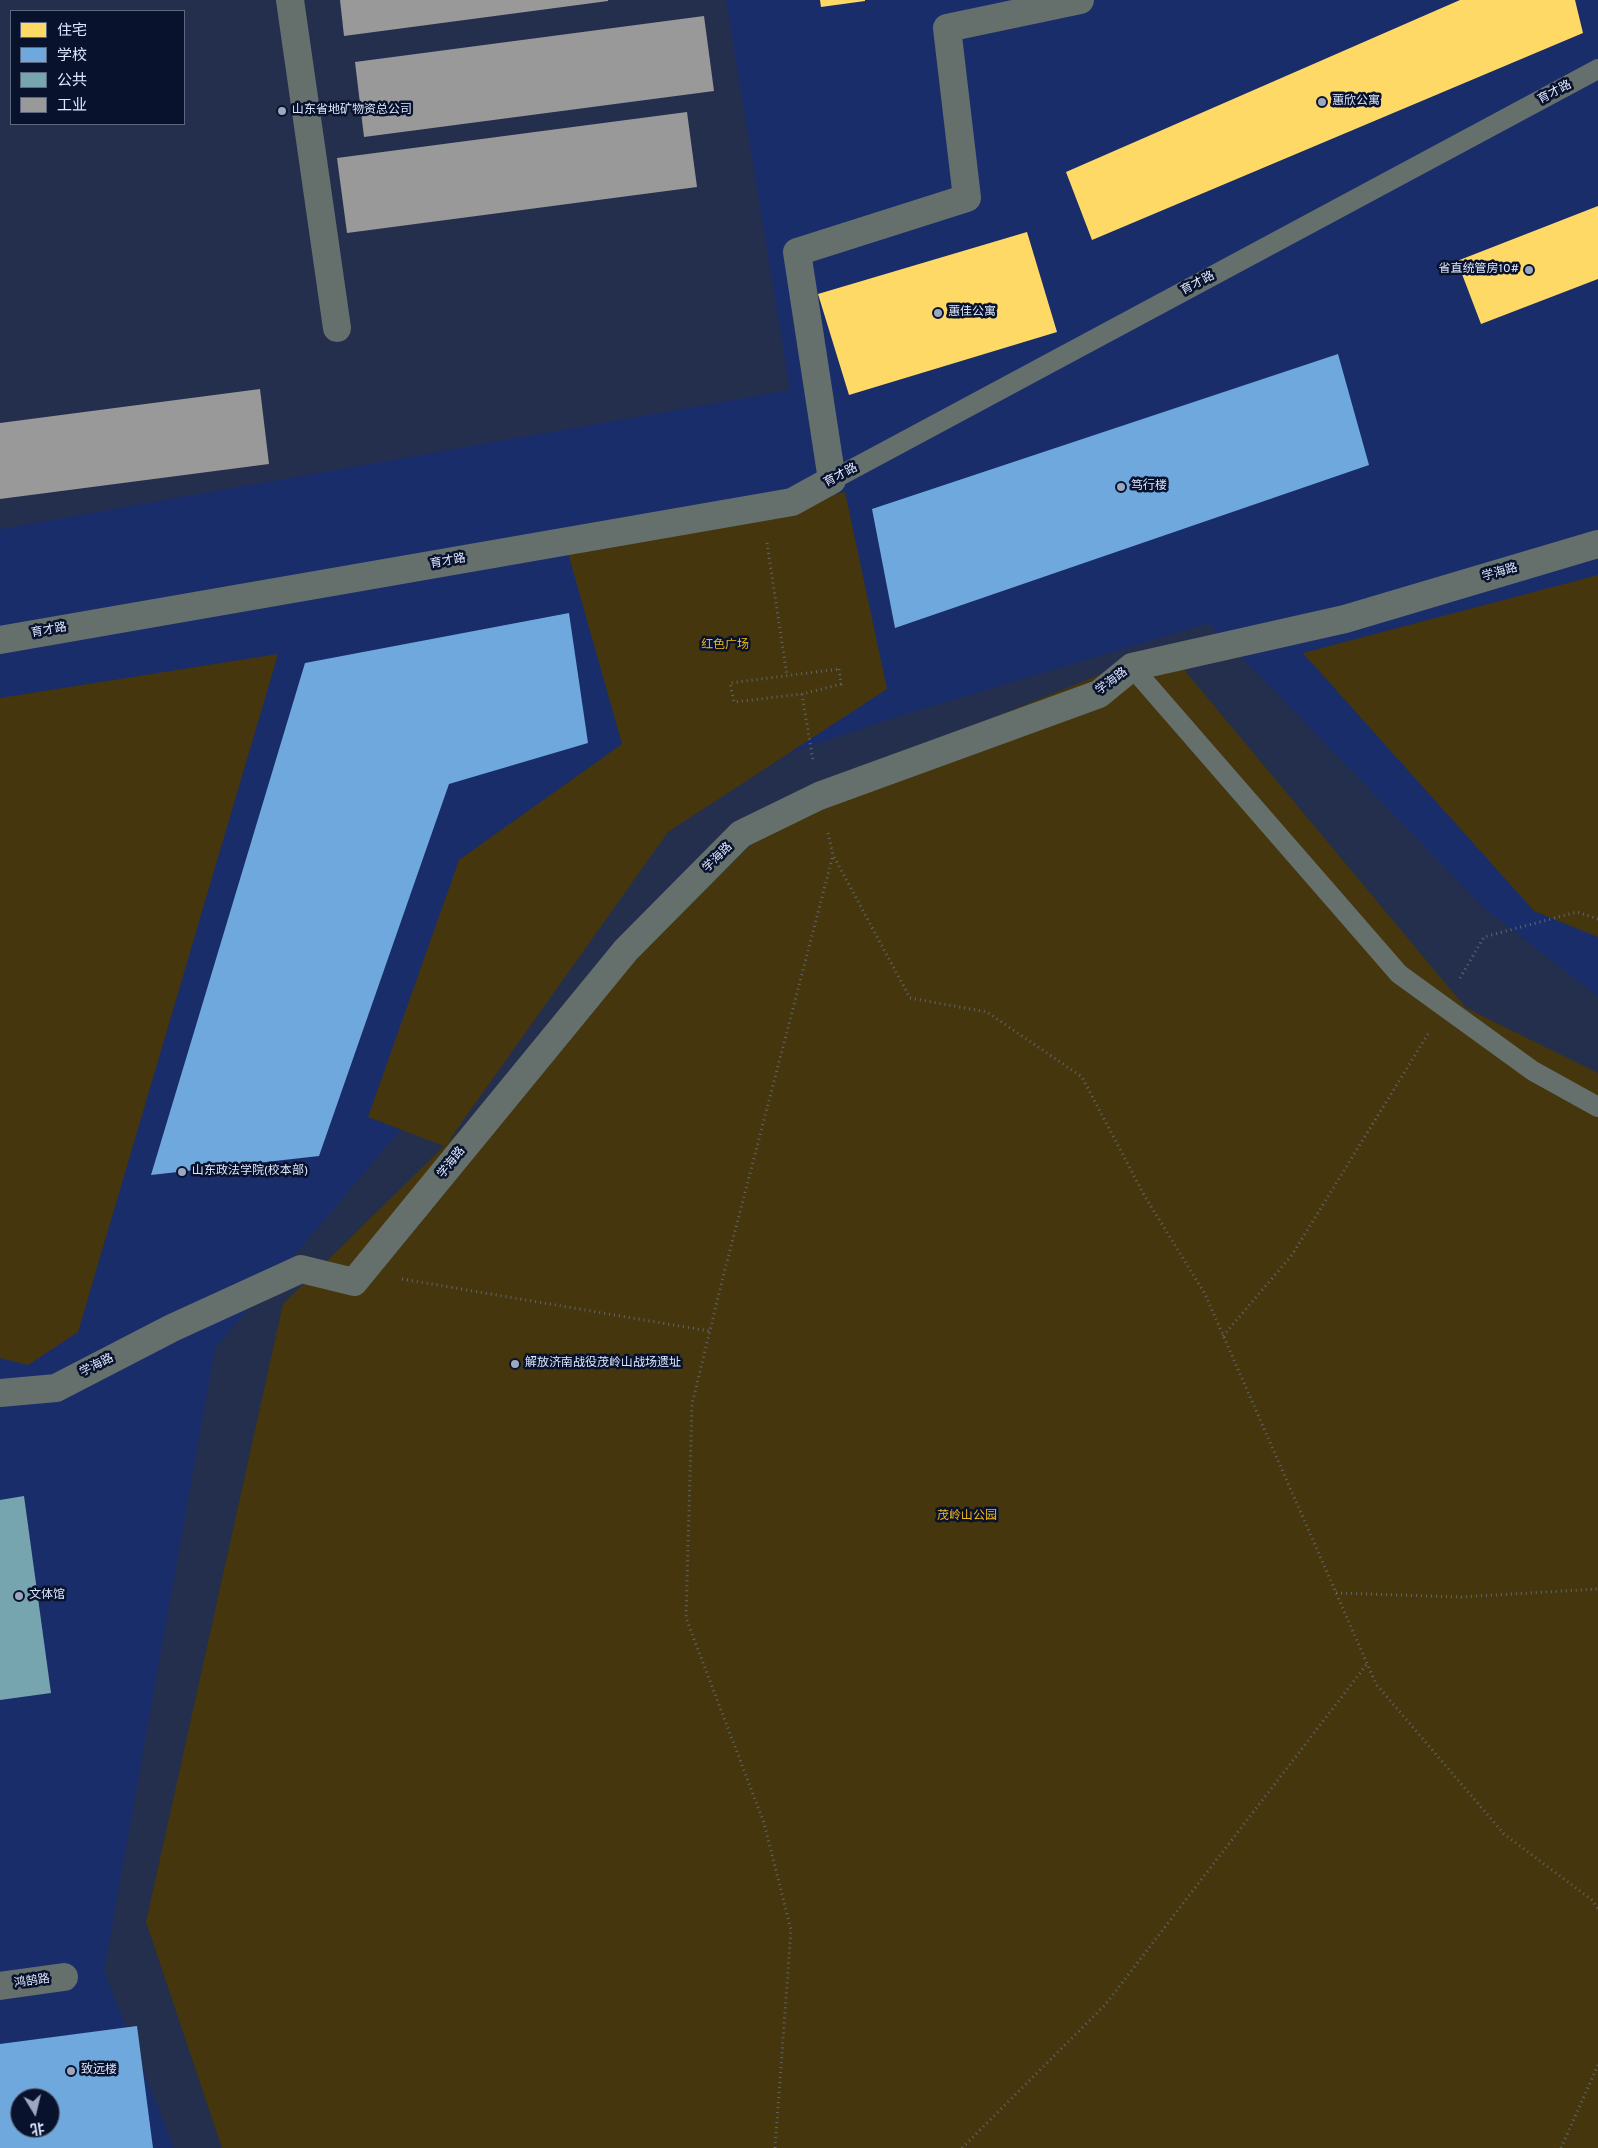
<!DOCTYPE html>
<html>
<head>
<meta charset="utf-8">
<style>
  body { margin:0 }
  #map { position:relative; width:1598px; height:2148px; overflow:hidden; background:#242f4e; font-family:Overpass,"Noto Sans SC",sans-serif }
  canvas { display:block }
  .legend { position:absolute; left:10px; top:10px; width:175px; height:115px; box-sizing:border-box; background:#09122c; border:1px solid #5e6780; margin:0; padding:6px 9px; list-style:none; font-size:15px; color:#dde7fe }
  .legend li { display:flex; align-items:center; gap:10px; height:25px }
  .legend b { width:25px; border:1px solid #5e6780 }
  .north { position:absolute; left:10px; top:2088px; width:50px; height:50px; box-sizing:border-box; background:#09122c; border:1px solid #5e6780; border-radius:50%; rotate:171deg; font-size:14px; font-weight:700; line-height:20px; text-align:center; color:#dde7fe }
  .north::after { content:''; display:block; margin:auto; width:18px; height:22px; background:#9ca7c0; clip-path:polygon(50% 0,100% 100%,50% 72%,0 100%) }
</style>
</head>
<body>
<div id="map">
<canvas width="1598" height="2148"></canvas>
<ul class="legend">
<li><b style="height:14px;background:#ffd966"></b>住宅</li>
<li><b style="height:14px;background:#6fa8dc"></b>学校</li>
<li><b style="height:14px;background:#76a5af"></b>公共</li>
<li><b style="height:14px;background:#999"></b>工业</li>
</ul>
<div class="north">北</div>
</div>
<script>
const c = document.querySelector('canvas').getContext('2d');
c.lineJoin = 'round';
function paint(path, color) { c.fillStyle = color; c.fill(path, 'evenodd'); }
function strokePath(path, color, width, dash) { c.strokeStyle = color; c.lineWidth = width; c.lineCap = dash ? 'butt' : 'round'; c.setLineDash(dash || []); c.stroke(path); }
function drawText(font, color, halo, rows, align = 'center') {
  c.font = font + ' Overpass,"Noto Sans SC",sans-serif'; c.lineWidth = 5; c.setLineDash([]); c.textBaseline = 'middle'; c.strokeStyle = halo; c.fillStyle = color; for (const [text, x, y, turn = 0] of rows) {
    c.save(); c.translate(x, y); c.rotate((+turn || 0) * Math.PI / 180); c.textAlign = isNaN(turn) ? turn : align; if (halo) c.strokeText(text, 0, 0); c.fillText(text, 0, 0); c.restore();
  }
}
paint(new Path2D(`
  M726,0H1598V996L1484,908L1209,623L896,717L693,786L215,1348L104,1971L174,2148H0V529L790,390ZM20,2098H50V2128H20Z`), '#1a2d6b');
paint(new Path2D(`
  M845,492L887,689L668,832L447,1143L801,795L1166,648L1466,1008L1598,1073V2148H222L146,1922L283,1304L444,1146L368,1117L459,860L622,744L568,553Z
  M1598,575V937L1534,911L1303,653Z
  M278,654L78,1332L28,1365L0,1358V698Z`), '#45360d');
paint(new Path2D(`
  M820,0H865V1L821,7Z
  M1460,0H1575L1583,33L1092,240L1066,172Z
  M1598,206V279L1481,324L1457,261Z
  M1027,232L1057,332L849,395L818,294Z`), '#ffd966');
paint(new Path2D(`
  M1338,354L1369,465L895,628L872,509Z
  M569,613L588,743L449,784L319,1156L151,1175L305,663Z
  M137,2026L153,2148H0V2044ZM20,2098H50V2128H20Z`), '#6fa8dc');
paint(new Path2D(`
  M24,1496L51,1693L0,1700V1500Z`), '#76a5af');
paint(new Path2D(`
  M340,0H608V1L344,36Z
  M704,16L714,91L364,137L355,62Z
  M687,112L697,187L347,233L337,158Z
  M260,389L269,464L0,499V423Z`), '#999');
strokePath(new Path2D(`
  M767,543L787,676
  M839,669L841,684L802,694L734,702L730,683Z
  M802,694L813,761
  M828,833L833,855L910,998L987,1012L1082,1077L1144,1195L1205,1294L1376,1684L1504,1834L1592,1900L1598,1909
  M1460,978L1484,937L1577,912L1598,919
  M402,1279L709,1331
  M1223,1336L1292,1255L1428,1034
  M1336,1593L1461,1597L1598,1589
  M775,2148L791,1930L764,1823L686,1618L692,1404L723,1277L833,855
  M962,2148L1105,2005L1367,1664
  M1561,2148L1598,2065`), '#5f676d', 3, [1, 4]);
strokePath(new Path2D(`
  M832,480L1598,69
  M1132,667L1399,974L1533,1071L1598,1107`), '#65706d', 20);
strokePath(new Path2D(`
  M290,0L337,328
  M0,640L792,502L832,480L797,252L967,198L947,28L1080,0
  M0,1393L56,1388L172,1328L301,1269L354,1282L626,950L741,834L819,796L1099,694L1132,667L1345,619L1598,544
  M0,1986L64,1977`), '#65706d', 28);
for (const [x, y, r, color] of [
  [1322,102,5,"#9ca7c0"],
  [282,111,5,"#9ca7c0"],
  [1529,270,5,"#9ca7c0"],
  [938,313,5,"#9ca7c0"],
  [1121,487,5,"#9ca7c0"],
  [182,1172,5,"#9ca7c0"],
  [515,1364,5,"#9ca7c0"],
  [19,1596,5,"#9ca7c0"],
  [71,2071,5,"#9ca7c0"]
]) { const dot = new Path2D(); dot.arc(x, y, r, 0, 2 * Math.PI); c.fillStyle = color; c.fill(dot); strokePath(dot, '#09122c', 2); }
drawText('12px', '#dde7fe', '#09122c', [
  ["育才路",1555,93,-28],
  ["育才路",1198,284,-28],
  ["育才路",841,476,-28],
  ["育才路",448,562,-10],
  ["学海路",1500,573,-16],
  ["育才路",49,631,-10],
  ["学海路",1112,682,-37],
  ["学海路",718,858,-45],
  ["学海路",452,1163,-51],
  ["学海路",97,1366,-27],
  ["鸿鹄路",32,1982,-8]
]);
drawText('12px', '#dde7fe', '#09122c', [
  ["蕙欣公寓",1332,102],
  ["山东省地矿物资总公司",292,111],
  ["省直统管房10#",1519,270,"right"],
  ["蕙佳公寓",948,313],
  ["笃行楼",1131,487],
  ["山东政法学院(校本部)",192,1172],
  ["解放济南战役茂岭山战场遗址",525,1364],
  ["文体馆",29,1596],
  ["致远楼",81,2071]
], 'left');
drawText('12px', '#f1ba17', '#09122c', [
  ["红色广场",725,646],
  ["茂岭山公园",967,1517]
]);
</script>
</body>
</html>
